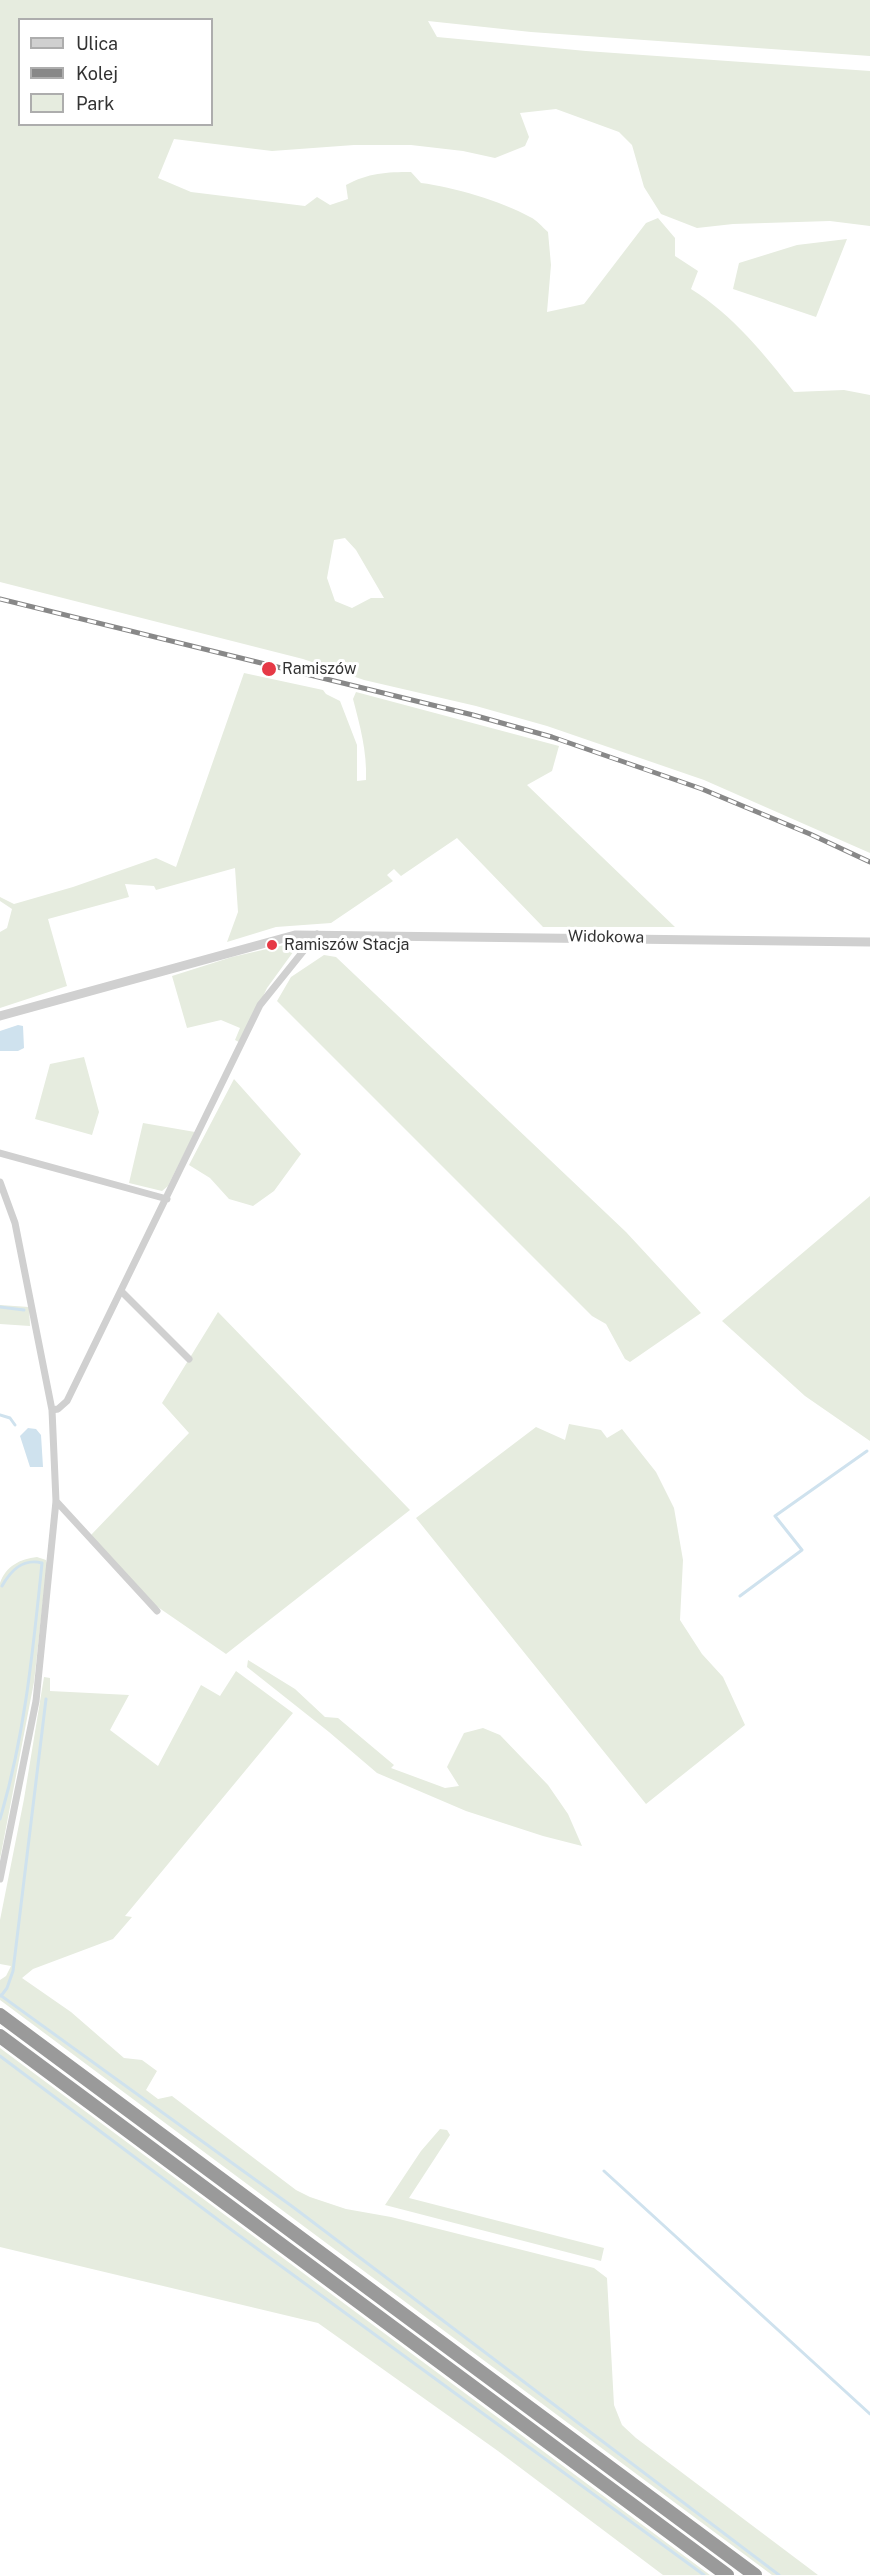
<!DOCTYPE html>
<html>
<head>
<meta charset="utf-8">
<style>
  body { margin:0 }
  #map { position:relative; width:870px; height:2575px; overflow:hidden; background:#fff; font-family:"Public Sans",sans-serif }
  canvas { display:block }
  .legend { position:absolute; left:18px; top:18px; width:195px; height:108px; box-sizing:border-box; background:#fff; border:2px solid #adadad; margin:0; padding:8px 10px; list-style:none; font-size:18px; color:#333 }
  .legend li { display:flex; align-items:center; gap:12px; height:30px }
  .legend b { width:30px; border:2px solid #adadad }
</style>
</head>
<body>
<div id="map">
<canvas width="870" height="2575"></canvas>
<ul class="legend">
<li><b style="height:8px;background:#d0d0d0"></b>Ulica</li>
<li><b style="height:8px;background:#888"></b>Kolej</li>
<li><b style="height:16px;background:#e6ecdf"></b>Park</li>
</ul>
</div>
<script>
const c = document.querySelector('canvas').getContext('2d');
c.lineJoin = 'round';
function paint(path, color) { c.fillStyle = color; c.fill(path, 'evenodd'); }
function strokePath(path, color, width, dash) { c.strokeStyle = color; c.lineWidth = width; c.lineCap = dash ? 'butt' : 'round'; c.setLineDash(dash || []); c.stroke(path); }
function drawText(font, color, halo, rows, align = 'center') {
  c.font = font + ' "Public Sans",sans-serif'; c.lineWidth = 6; c.setLineDash([]); c.textBaseline = 'middle'; c.strokeStyle = halo; c.fillStyle = color; for (const [text, x, y, turn = 0] of rows) {
    c.save(); c.translate(x, y); c.rotate((+turn || 0) * Math.PI / 180); c.textAlign = isNaN(turn) ? turn : align; if (halo) c.strokeText(text, 0, 0); c.fillText(text, 0, 0); c.restore();
  }
}
paint(new Path2D(`
  M0,0H870V56L531,32L428,21L437,37L586,51L870,71V226L830,221L733,224L697,228L661,214L644,187L632,145L619,132L556,109L520,113L529,137L525,146L495,158L463,151L411,145H354L272,151L174,139L158,178L191,192L305,206L317,197L330,205L348,199L346,185C368,173 387,172 411,172L421,183C453,187 501,201 530,217C537,220 542,227 548,232L551,265L547,312L584,304L646,223L658,218L675,238V256L698,271L691,289C733,315 764,354 794,392L844,390L870,395V853L704,780L547,726L476,706L364,680L303,659L0,582ZM20,20H212V124H20ZM345,538L356,550L384,598H371L352,608L335,601L327,578L334,540Z
  M847,239L816,317L733,289L739,263L797,245Z
  M244,673L323,690L326,694L340,701L357,745V781L366,780C367,751 360,726 353,699L356,692L559,746L552,771L527,785L675,927H543L457,838L401,876L394,869L387,875L393,881L331,923L276,927L227,942L238,912L235,868L156,890L154,886L125,884L129,897L48,919L67,986L0,1008V932L7,928L12,909L0,901V897L14,904L73,887L156,858L176,867Z
  M293,943L296,948L267,988L241,1043L235,1040L240,1028L221,1020L187,1028L172,976L232,957Z
  M324,955L336,957L626,1232L701,1313L630,1362L625,1359L606,1324L592,1316L277,1001L291,977Z
  M84,1057L99,1112L92,1135L35,1119L50,1064Z
  M234,1079L301,1154L274,1191L253,1206L229,1199L210,1178L189,1165Z
  M143,1123L195,1132L168,1186L162,1191L129,1183Z
  M870,1196V1441L805,1396L722,1321Z
  M0,1305L29,1307L30,1326L0,1324Z
  M218,1312L410,1510L226,1654L149,1601L90,1536L189,1433L162,1403Z
  M569,1424L601,1430L607,1438L622,1429L656,1472L674,1508L683,1560L680,1620L702,1654L723,1677L745,1725L646,1804L416,1518L536,1427L565,1440Z
  M37,1557L46,1560L47,1564L34,1682L0,1859V1583C6,1566 20,1559 37,1557Z
  M248,1660L295,1689L325,1717L338,1718L394,1765L391,1768L445,1788L459,1786L447,1767L464,1733L483,1728L500,1735L548,1785L568,1814L582,1846L543,1836L466,1811L377,1773L329,1732L247,1667Z
  M236,1671L293,1713L125,1916L132,1917L113,1939L33,1969L22,1978L71,2012L124,2058L142,2060L157,2071L146,2090L158,2099L172,2096L296,2190L310,2197L346,2209L391,2217L594,2268L607,2278L614,2405L622,2425L636,2438L818,2575H772L0,2000V1980L6,1976L11,1966L0,1964V1920L24,1799L44,1677L50,1678V1691L129,1695L110,1730L158,1766L201,1685L220,1696Z
  M0,2048L710,2575H663L498,2451L318,2323L0,2247Z
  M440,2129L447,2130L450,2135L409,2198L604,2248L601,2261L385,2205L421,2151Z`), '#e6ecdf');
paint(new Path2D(`
  M18,1025L23,1026L24,1048L18,1051H0V1031Z
  M28,1428L36,1429L41,1435L43,1467H30L20,1436Z`), '#cfe2ee');
strokePath(new Path2D(`
  M0,1307L24,1310
  M0,1415L10,1418L15,1425
  M740,1596L802,1550L775,1516L867,1451
  M0,1819C25,1735 33,1650 42,1563C23,1558 11,1570 2,1586
  M0,1995L293,2207L779,2575
  M1,1996L7,1988L13,1971L46,1699
  M0,2056L233,2231L704,2575
  M604,2171L870,2414`), '#cfe2ee', 3);
strokePath(new Path2D(`
  M0,1153L167,1199
  M0,1182L15,1223L52,1410L56,1501L36,1701L0,1879
  M121,1291L189,1359
  M52,1410L58,1409L67,1401L260,1005L317,934
  M56,1501L157,1611`), '#d0d0d0', 7);
strokePath(new Path2D(`
  M0,1016L295,935L870,942`), '#d0d0d0', 9);
strokePath(new Path2D(`
  M0,2015L755,2575
  M0,2036L727,2575`), '#9a9a9a', 14);
const rail = new Path2D(`
  M0,599L473,715L552,737L702,789L810,834L870,862`);
strokePath(rail, '#888', 5);
strokePath(rail, '#fff', 3, [9]);
for (const [x, y, r, color] of [
  [269,669,8,"#e63946"],
  [272,945,6,"#e63946"]
]) { const dot = new Path2D(); dot.arc(x, y, r, 0, 2 * Math.PI); c.fillStyle = color; c.fill(dot); strokePath(dot, '#fff', 2); }
drawText('16px', '#333', '#fff', [
  ["Ramiszów",282,669],
  ["Ramiszów Stacja",284,945]
], 'left');
drawText('16px', '#333', '#fff', [
  ["Widokowa",606,937,1]
]);
</script>
</body>
</html>
